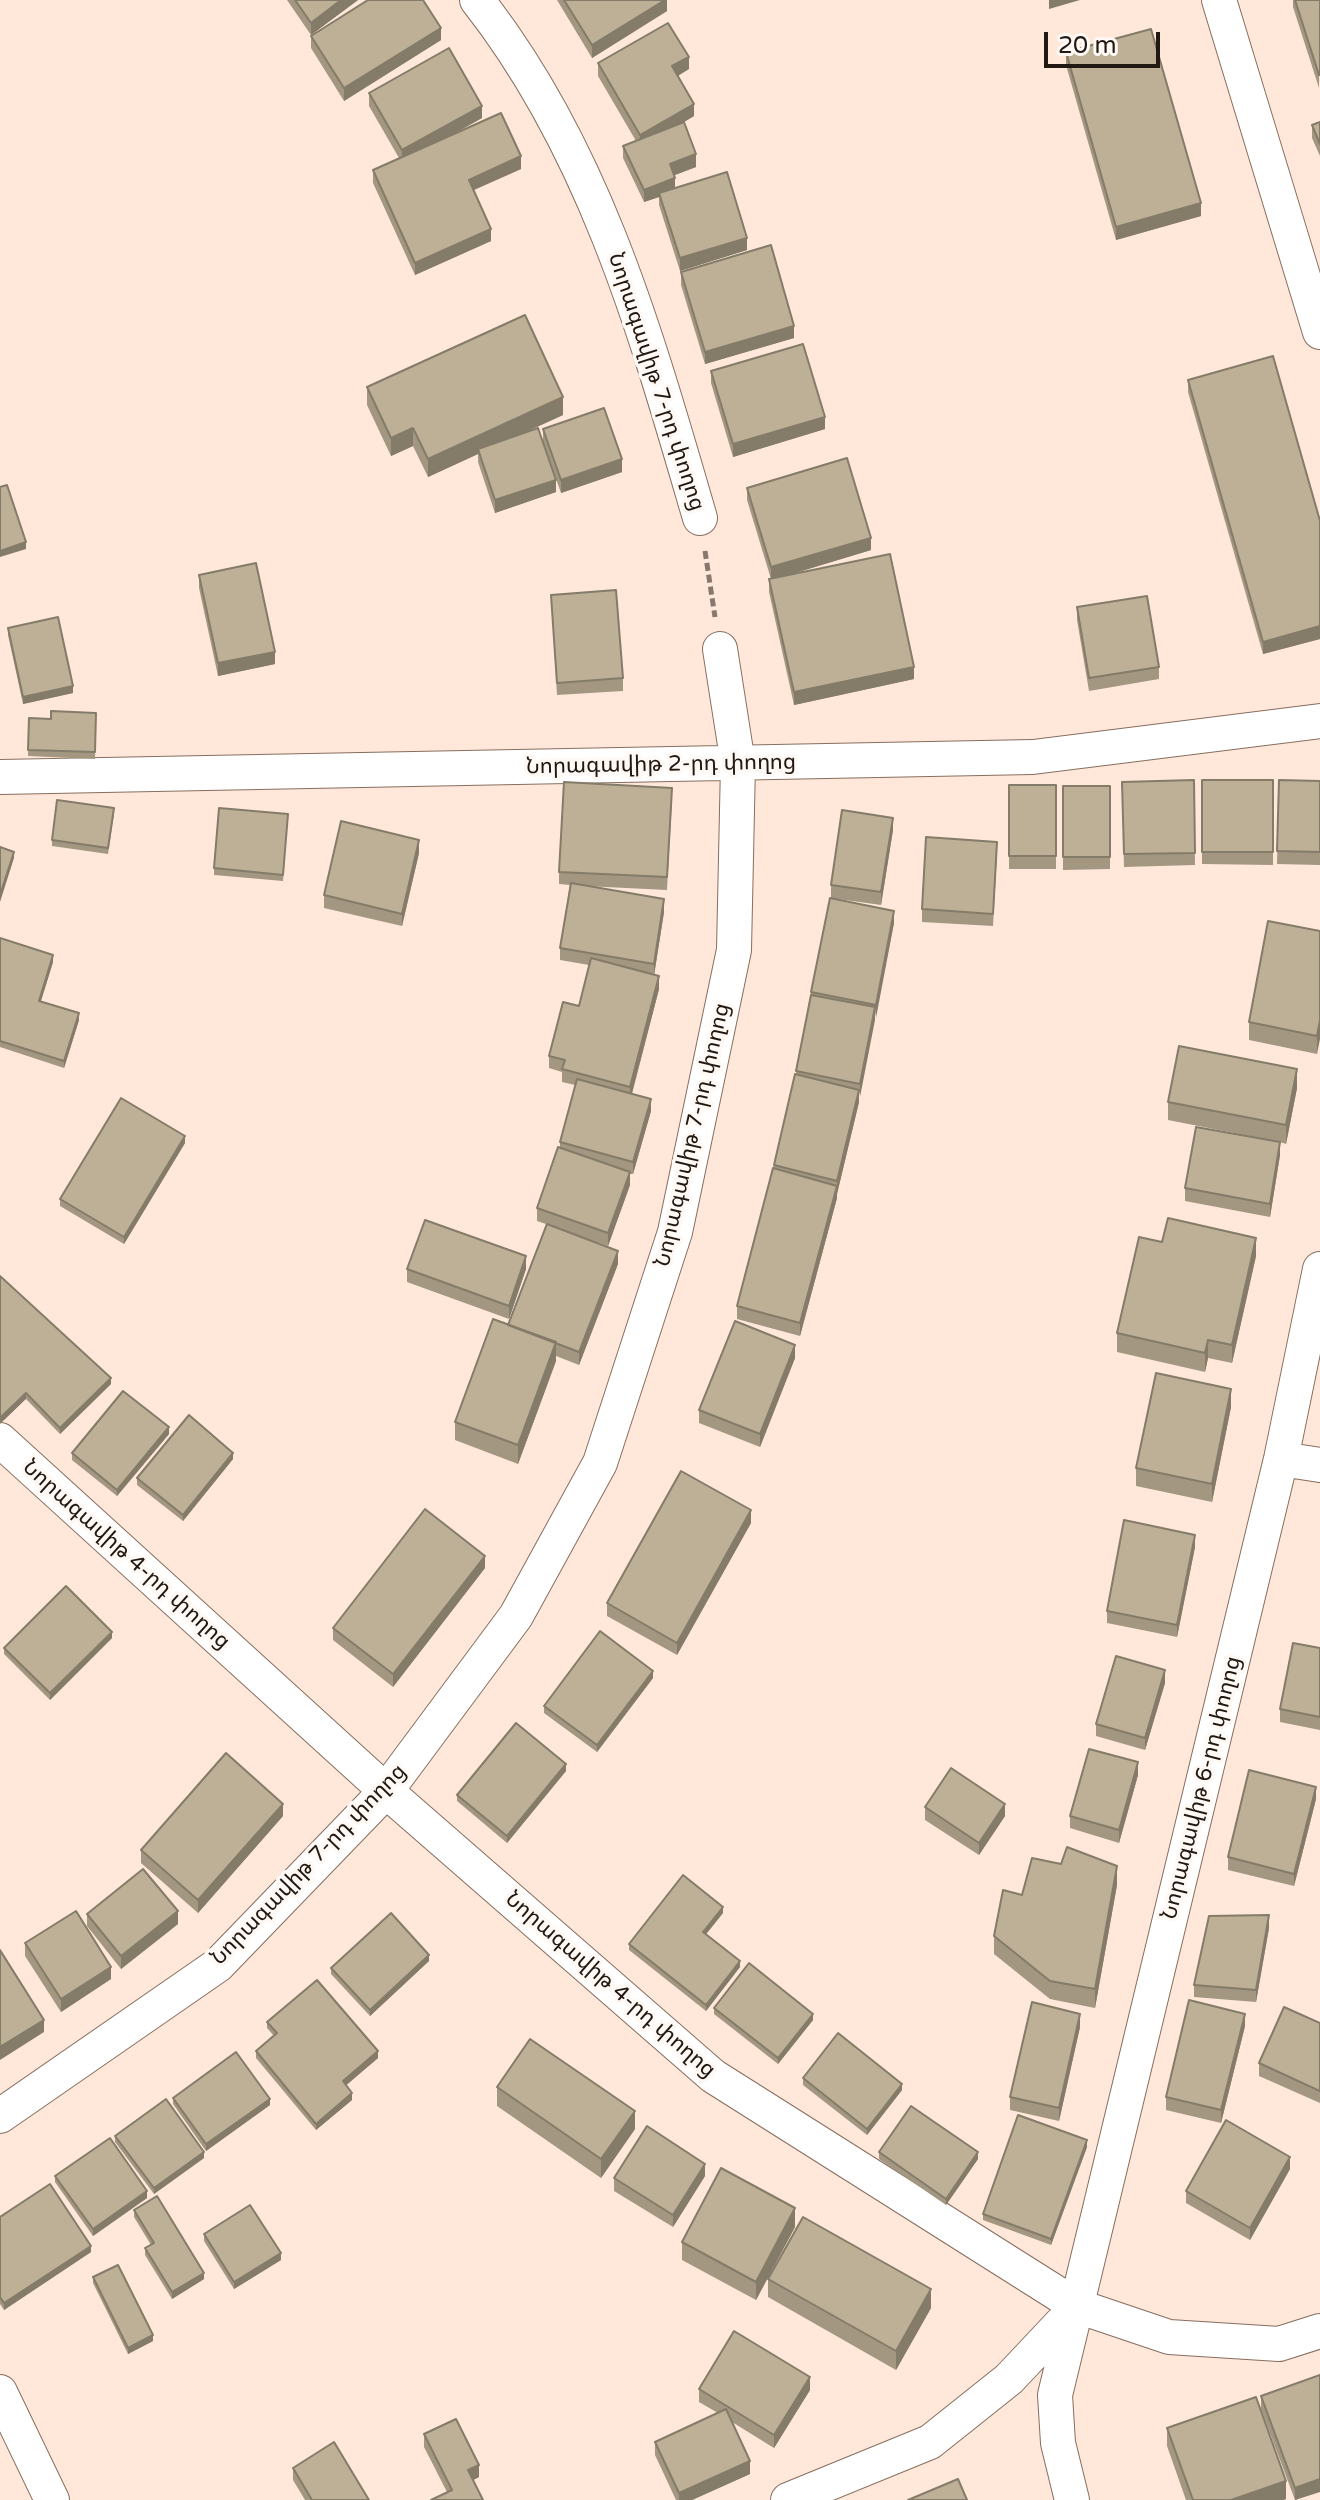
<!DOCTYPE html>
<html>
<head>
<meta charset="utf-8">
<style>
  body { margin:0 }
  #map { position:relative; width:1320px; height:2500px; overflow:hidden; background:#ffe8da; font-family:"Varela Round",sans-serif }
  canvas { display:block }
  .scale { position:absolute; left:1044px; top:32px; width:116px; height:36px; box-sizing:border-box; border:4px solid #211811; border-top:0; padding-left:10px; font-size:24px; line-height:28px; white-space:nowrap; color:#211811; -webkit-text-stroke:6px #fff9f5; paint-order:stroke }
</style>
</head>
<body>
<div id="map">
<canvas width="1320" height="2500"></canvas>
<div class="scale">20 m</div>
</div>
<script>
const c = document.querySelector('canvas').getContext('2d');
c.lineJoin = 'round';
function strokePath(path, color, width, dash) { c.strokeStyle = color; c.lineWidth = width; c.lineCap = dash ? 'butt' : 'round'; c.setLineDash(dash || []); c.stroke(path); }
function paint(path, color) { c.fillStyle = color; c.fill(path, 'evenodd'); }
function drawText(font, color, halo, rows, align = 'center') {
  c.font = font + ' "Varela Round","Noto Sans Armenian",sans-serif'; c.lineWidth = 7; c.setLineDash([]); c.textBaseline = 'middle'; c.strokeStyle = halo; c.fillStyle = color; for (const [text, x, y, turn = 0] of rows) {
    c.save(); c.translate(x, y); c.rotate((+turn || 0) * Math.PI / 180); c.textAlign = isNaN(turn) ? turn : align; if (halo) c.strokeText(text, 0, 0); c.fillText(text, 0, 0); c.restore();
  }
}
const minor = new Path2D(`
  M477,0C596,151 647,337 700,518
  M1219,0L1320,332
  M0,777L1033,757L1320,721
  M0,1440L386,1791L713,2076L1077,2306L1169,2337L1279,2344L1320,2331
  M1281,1459L1320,1465
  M0,2116L218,1965L386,1791L516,1616L600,1463L675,1232L734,950L738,764L720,649
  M0,2392L52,2500
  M788,2500L930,2442L1009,2379L1074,2310
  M1072,2500L1058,2443L1055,2395L1281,1459L1320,1269`);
strokePath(minor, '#876e5f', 36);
strokePath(new Path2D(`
  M705,551L715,617`), '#87776d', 5, [8, 4]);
strokePath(minor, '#fff', 34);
paint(new Path2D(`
  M287,0H358L311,35Z
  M557,0H667V11L592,58Z
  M1293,0H1320L1319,88L1293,7Z
  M311,36L441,40L344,101L311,48Z
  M1066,52L1201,216L1116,240L1066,65Z
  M598,63L689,69L678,76L694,116L684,122L696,167L674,175L675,188L747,250L680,271L659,205V197L644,202L623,158V146L636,141L598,76Z
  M369,93L482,118L453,134L521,169L474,190L491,241L415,275L373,183V170L399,158L369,106Z
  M1320,122V156L1312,138V125Z
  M681,272L794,338L705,364L681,285Z
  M711,371L825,429L733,457L711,383Z
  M1188,380L1320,521V639L1263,654L1188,392Z
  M367,387L563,415L524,433L556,492L495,513L478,462V454L428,477L413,446L391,456L367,405Z
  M543,429L622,472L561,493L543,442Z
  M747,488L871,550L786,576L914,679L794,705L769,592V579H771L747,500Z
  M199,575L275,664L218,676L199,588Z
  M551,595L623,678V691L557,695Z
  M1077,607L1159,667V679L1089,691L1077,620Z
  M8,628L73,693L23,704L8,635Z
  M96,713L95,759L28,756L29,718L51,719Z
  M1194,780L1195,865L1124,867L1122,782Z
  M1202,780H1273V865L1202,864Z
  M1279,780L1320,781V865L1277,864Z
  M1009,785H1056V869H1009Z
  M1063,786H1110V869L1063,870Z
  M672,800L667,890L585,886L664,912L654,975L659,989L632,1094L651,1111L633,1174H630V1185L608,1246L551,1226L618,1264L579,1365L556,1356V1361L518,1464L455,1440V1422L508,1325L546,1224L537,1221V1208L560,1147V1142L575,1085L562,1082V1072L549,1068V1056L579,1006L589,965L560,960V948L570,885L559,884V872Z
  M114,814L108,854L52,846V840Z
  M288,814L283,881L214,875V868Z
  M893,830L881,905L831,898V885Z
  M419,853L402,926L324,908V895Z
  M997,854L993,926L922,922V909Z
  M894,923L859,1096V1102L837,1194V1198L800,1336L737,1319V1306L773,1168L796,1074L811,992Z
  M1320,931L1317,1054L1249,1040V1022Z
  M0,938L53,962L41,1001L79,1020L64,1068L0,1047Z
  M1297,1088L1286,1144L1280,1142V1155L1270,1217L1185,1201V1188L1280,1142L1168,1120V1102Z
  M185,1143L124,1244L60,1206V1199Z
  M1162,1242L1256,1256L1232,1363L1208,1358L1205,1372L1117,1352V1333Z
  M407,1269H526L509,1319L407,1282Z
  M0,1276L111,1384L60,1434L26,1399Z
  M795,1358L760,1447L699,1423V1410Z
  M1231,1407L1212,1502L1136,1486V1468Z
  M169,1434L117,1496L72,1460V1453Z
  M233,1459L183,1521L137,1485V1478Z
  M751,1523L677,1655L607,1616V1603Z
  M1195,1547L1177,1637L1107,1623V1611Z
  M485,1568L393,1687L333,1640V1628Z
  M112,1638L50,1700L4,1654V1648Z
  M1320,1648V1730L1280,1722V1709Z
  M653,1678L597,1752L544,1713V1706Z
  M1165,1683L1145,1750L1096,1736V1724Z
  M566,1771L507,1843L457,1801V1795Z
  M1138,1775L1119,1843L1070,1828V1816Z
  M1316,1799L1294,1886L1228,1870V1857Z
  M925,1807L1005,1816L979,1855L925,1820Z
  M283,1816L198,1913L141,1863V1850Z
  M1117,1885L1095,2008L1050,1999L994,1954V1936L1022,1895Z
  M723,1913L706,1934L740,1967L706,2011L629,1950V1944Z
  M87,1914L178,1924L121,1969L87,1926Z
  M1269,1928L1256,2002L1194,1997V1985Z
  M25,1943L111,1979L61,2012L25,1956Z
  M429,1961L370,2016L331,1974V1968Z
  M714,2008L813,2020L778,2064L714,2014Z
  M267,2022L378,2058L346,2085L352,2100L316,2130L256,2058V2051L274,2036L267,2028Z
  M1320,2023V2103L1259,2076V2063Z
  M1245,2026L1221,2123L1166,2110V2097Z
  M1080,2027L1059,2121L1010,2110V2097Z
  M803,2078L902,2090L867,2135L803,2085Z
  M497,2087L635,2129L601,2178L497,2106Z
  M173,2098L270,2105L206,2151L173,2104Z
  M115,2136L204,2158L154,2194L115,2142Z
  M1087,2147L1051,2245L983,2220V2214Z
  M879,2152L978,2159L946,2205L879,2159Z
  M1290,2169L1250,2240L1186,2203V2191Z
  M55,2176L147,2198L93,2236L55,2182Z
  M705,2176L673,2227L614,2191V2178Z
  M134,2210L204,2279L172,2299L145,2255V2248L151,2245L134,2217Z
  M0,2217L91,2252L4,2310L0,2304Z
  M795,2227L756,2300L682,2260V2242Z
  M204,2234L281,2260L234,2289L204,2241Z
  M93,2277L153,2341L128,2354L93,2283Z
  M768,2279L931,2308L896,2370L768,2297Z
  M1320,2375L1297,2500H1295L1261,2409V2396Z
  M699,2389L810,2390L774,2448L732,2422L750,2474L692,2500H676L655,2455V2442L718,2413L699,2402Z
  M1167,2428L1286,2499L1186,2500L1167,2446Z
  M424,2434L479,2477L447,2492L424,2447Z
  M293,2468L369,2500H305L293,2480Z`), '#a39781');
paint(new Path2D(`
  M341,0H358L311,35V23Z
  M665,0H667V11L592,58V45Z
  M1049,0H1080L1049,9Z
  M441,28V40L344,101V88Z
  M689,57V69L672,79V66Z
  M694,104V116L640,148V135Z
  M482,106V118L402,163V150Z
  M696,154V167L670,177V164Z
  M521,156V169L469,192V180Z
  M675,178V191L659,193V197L644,202V190Z
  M1201,203V216L1116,240V227Z
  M491,229V241L415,275V263Z
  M747,238V250L680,271V258Z
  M794,326V338L705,364V352Z
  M563,397V415L479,453L478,449V454L428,477V459Z
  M825,417V429L733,457V444Z
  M413,428V446L391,456V438Z
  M622,459V472L561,493V480Z
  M556,480V492L495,513V500Z
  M871,538V550L771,580V567Z
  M26,542V549L0,557V551Z
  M1320,626V639L1263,654V642Z
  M275,652V664L218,676V663Z
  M914,667V679L794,705V692Z
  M73,686V693L23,704V697Z
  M893,818V830L881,905V892Z
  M419,840V853L402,926V914Z
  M14,852V858L0,902V895Z
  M664,899V912L654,976V964Z
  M894,911V923L876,1018V1005Z
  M53,955V962L39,1007V1001Z
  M659,976V989L630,1100V1087Z
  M875,1007V1020L860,1097V1084Z
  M79,1013V1020L64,1068V1061Z
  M1320,1020V1039L1317,1054V1036Z
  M1297,1069V1088L1286,1144V1125Z
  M859,1090V1102L837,1194V1181Z
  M651,1099V1111L633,1174V1162Z
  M185,1136V1143L124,1244V1237Z
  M1280,1142V1155L1270,1217V1204Z
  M630,1172V1185L608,1246V1233Z
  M837,1186V1198L800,1336V1323Z
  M1256,1238V1256L1232,1363V1345Z
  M618,1251V1264L579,1365V1352Z
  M526,1256V1269L509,1319V1306Z
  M1208,1340V1358L1205,1372V1353Z
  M556,1342V1361L518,1464V1445Z
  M795,1345V1358L760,1447V1434Z
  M111,1378V1384L60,1434V1428Z
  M1231,1389V1407L1212,1502V1484Z
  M26,1393V1399L0,1424V1418Z
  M169,1427V1434L117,1496V1490Z
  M233,1453V1459L183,1521V1515Z
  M751,1510V1523L677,1655V1643Z
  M1195,1535V1547L1177,1637V1625Z
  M485,1556V1568L393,1687V1674Z
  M112,1632V1638L50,1700V1693Z
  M1165,1670V1683L1145,1750V1738Z
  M653,1671V1678L597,1752V1745Z
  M1138,1762V1775L1119,1843V1830Z
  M566,1764V1771L507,1843V1836Z
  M1316,1787V1799L1294,1886V1874Z
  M283,1804V1816L198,1913V1900Z
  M1005,1804V1816L979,1855V1843Z
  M1117,1866V1885L1095,2008V1989Z
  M723,1907V1913L703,1938V1932Z
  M178,1911V1924L121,1969V1956Z
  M1269,1915V1928L1256,2002V1990Z
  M429,1955V1961L370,2016V2010Z
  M740,1961V1967L706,2011V2005Z
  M111,1967V1979L61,2012V1999Z
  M813,2014V2020L778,2064V2058Z
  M1080,2014V2027L1059,2121V2108Z
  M1245,2014V2026L1221,2123V2110Z
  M44,2020V2032L0,2060V2047Z
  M378,2051V2058L343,2088V2081Z
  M902,2084V2090L867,2135V2129Z
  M352,2093V2100L316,2130V2124Z
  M270,2099V2105L206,2151V2144Z
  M635,2111V2129L601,2178V2159Z
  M1087,2140V2147L1051,2245V2239Z
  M204,2152V2158L154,2194V2188Z
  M978,2152V2159L946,2205V2199Z
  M1290,2157V2169L1250,2240V2228Z
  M705,2164V2176L673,2227V2215Z
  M147,2191V2198L93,2236V2229Z
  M795,2208V2227L756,2300V2282Z
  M91,2246V2252L4,2310V2303Z
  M281,2253V2260L234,2289V2282Z
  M204,2273V2279L172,2299V2292Z
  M931,2289V2308L896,2370V2351Z
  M153,2335V2341L128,2354V2348Z
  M810,2377V2390L774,2448V2435Z
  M750,2461V2474L692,2500H679V2493Z
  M479,2465V2477L468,2483V2470Z
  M1320,2479V2492L1295,2500V2488Z
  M1286,2481V2499L1284,2500H1231Z`), '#847b69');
const building = new Path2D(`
  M295,0H341L311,23Z
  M368,0H423L441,28L344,88L311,36Z
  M564,0H665L592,45Z
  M1295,0H1320V75H1319Z
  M668,23L689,57L672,66L694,104L640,135L598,63Z
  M1151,29L1201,203L1116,227L1066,52Z
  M449,48L482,106L402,150L369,93Z
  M501,113L521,156L469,180L491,229L415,263L373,170Z
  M684,122L696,154L670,164L675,178L644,190L623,146Z
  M1320,122V144L1312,125Z
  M727,172L747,238L680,258L659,193Z
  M771,245L794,326L705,352L681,272Z
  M525,315L563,397L428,459L413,428L391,438L367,387Z
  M803,344L825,417L733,444L711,371Z
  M1273,356L1320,521V626L1263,642L1188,380Z
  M604,408L622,459L561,480L543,429Z
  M538,428L556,480L495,500L478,449Z
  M847,458L871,538L771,567L747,488Z
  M7,485L26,542L0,551V487Z
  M890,554L914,667L794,692L769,579Z
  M256,563L275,652L218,663L199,575Z
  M616,590L623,678L557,683L551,595Z
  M1147,596L1159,667L1089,678L1077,607Z
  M58,617L73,686L23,697L8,628Z
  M51,711L96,713L95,752L28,750L29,718L51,719Z
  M1194,780L1195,853L1124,854L1122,782Z
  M1202,780H1273V852H1202Z
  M1279,780L1320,781V852L1277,851Z
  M564,782L672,788L667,877L559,872Z
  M1009,785H1056V856H1009Z
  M1063,786H1110V857H1063Z
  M57,800L114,808L108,848L52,840Z
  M219,808L288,814L283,875L214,868Z
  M842,810L893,818L881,892L831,885Z
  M341,821L419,840L402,914L324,895Z
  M926,837L997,842L993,914L922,909Z
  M0,847L14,852L0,895Z
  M571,883L664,899L654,964L560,948Z
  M830,898L894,911L876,1005L811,992Z
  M1268,921L1320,931V1020L1317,1036L1249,1022Z
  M0,938L53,955L39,1001L79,1013L64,1061L0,1041Z
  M591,958L659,976L630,1087L562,1069L565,1060L549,1056L563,1002L579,1006Z
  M811,995L875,1007L860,1084L796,1071Z
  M1179,1046L1297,1069L1286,1125L1168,1102Z
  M795,1074L859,1090L837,1181L774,1165Z
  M577,1079L651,1099L633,1162L560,1142Z
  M121,1098L185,1136L124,1237L60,1199Z
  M1196,1127L1280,1142L1270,1204L1185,1188Z
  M558,1147L630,1172L608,1233L537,1208Z
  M773,1168L837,1186L800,1323L737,1306Z
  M1168,1218L1256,1238L1232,1345L1208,1340L1205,1353L1117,1333L1139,1237L1162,1242Z
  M425,1220L526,1256L509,1306L407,1269Z
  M547,1224L618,1251L579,1352L508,1325Z
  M0,1276L111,1378L60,1428L26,1393L0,1418Z
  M493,1319L556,1342L518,1445L455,1422Z
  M735,1321L795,1345L760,1434L699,1410Z
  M1156,1373L1231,1389L1212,1484L1136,1468Z
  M123,1391L169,1427L117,1490L72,1453Z
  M189,1415L233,1453L183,1515L137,1478Z
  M681,1471L751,1510L677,1643L607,1603Z
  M425,1509L485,1556L393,1674L333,1628Z
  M1124,1520L1195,1535L1177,1625L1107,1611Z
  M66,1586L112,1632L50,1693L4,1648Z
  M600,1631L653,1671L597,1745L544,1706Z
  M1293,1643L1320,1648V1717L1280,1709Z
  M1116,1656L1165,1670L1145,1738L1096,1724Z
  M516,1723L566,1764L507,1836L457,1795Z
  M1089,1749L1138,1762L1119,1830L1070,1816Z
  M226,1753L283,1804L198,1900L141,1850Z
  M951,1768L1005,1804L979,1843L925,1807Z
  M1249,1770L1316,1787L1294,1874L1228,1857Z
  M1067,1847L1117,1866L1095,1989L1050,1981L994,1936L1003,1890L1022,1895L1032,1858L1061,1864Z
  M143,1869L178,1911L121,1956L87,1914Z
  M683,1875L723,1907L703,1932L740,1961L706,2005L629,1944Z
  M76,1911L111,1967L61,1999L25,1943Z
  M391,1913L429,1955L370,2010L331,1968Z
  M1269,1915L1256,1990L1194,1985L1209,1916Z
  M0,1950L44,2020L0,2047Z
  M749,1963L813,2014L778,2058L714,2008Z
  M317,1980L378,2051L343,2081L352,2093L316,2124L256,2051L277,2033L267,2022Z
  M1189,2000L1245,2014L1221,2110L1166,2097Z
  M1032,2002L1080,2014L1059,2108L1010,2097Z
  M1284,2007L1320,2023V2091L1259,2063Z
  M838,2033L902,2084L867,2129L803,2078Z
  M530,2039L635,2111L601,2159L497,2087Z
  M236,2052L270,2099L206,2144L173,2098Z
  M166,2099L204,2152L154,2188L115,2136Z
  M911,2106L978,2152L946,2199L879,2152Z
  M1018,2115L1087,2140L1051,2239L983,2214Z
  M1226,2120L1290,2157L1250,2228L1186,2191Z
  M647,2126L705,2164L673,2215L614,2178Z
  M110,2138L147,2191L93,2229L55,2176Z
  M721,2168L795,2208L756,2282L682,2242Z
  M50,2184L91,2246L4,2303L0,2297V2217Z
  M157,2196L204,2273L172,2292L145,2248L154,2243L134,2210Z
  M250,2205L281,2253L234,2282L204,2234Z
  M803,2217L931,2289L896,2351L768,2279Z
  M118,2265L153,2335L128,2348L93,2277Z
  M734,2331L810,2377L774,2435L699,2389Z
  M1320,2375V2479L1295,2488L1261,2396Z
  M1256,2397L1286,2481L1231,2500H1193L1167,2428Z
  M726,2409L750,2461L679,2493L655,2442Z
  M456,2419L479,2465L468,2470L483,2500H431L452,2490L424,2434Z
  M334,2442L369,2500H312L293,2468Z
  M958,2479L967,2500H908Z`);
paint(building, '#bdb096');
strokePath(building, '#847b69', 2);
drawText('22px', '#211811', '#fff9f5', [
  ["Նորագավիթ 7-րդ փողոց",656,382,72],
  ["Նորագավիթ 2-րդ փողոց",661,765,-1],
  ["Նորագավիթ 7-րդ փողոց",693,1135,-77],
  ["Նորագավիթ 4-րդ փողոց",126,1555,42],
  ["Նորագավիթ 6-րդ փողոց",1202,1788,-76],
  ["Նորագավիթ 7-րդ փողոց",309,1865,-46],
  ["Նորագավիթ 4-րդ փողոց",610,1985,41]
]);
</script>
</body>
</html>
